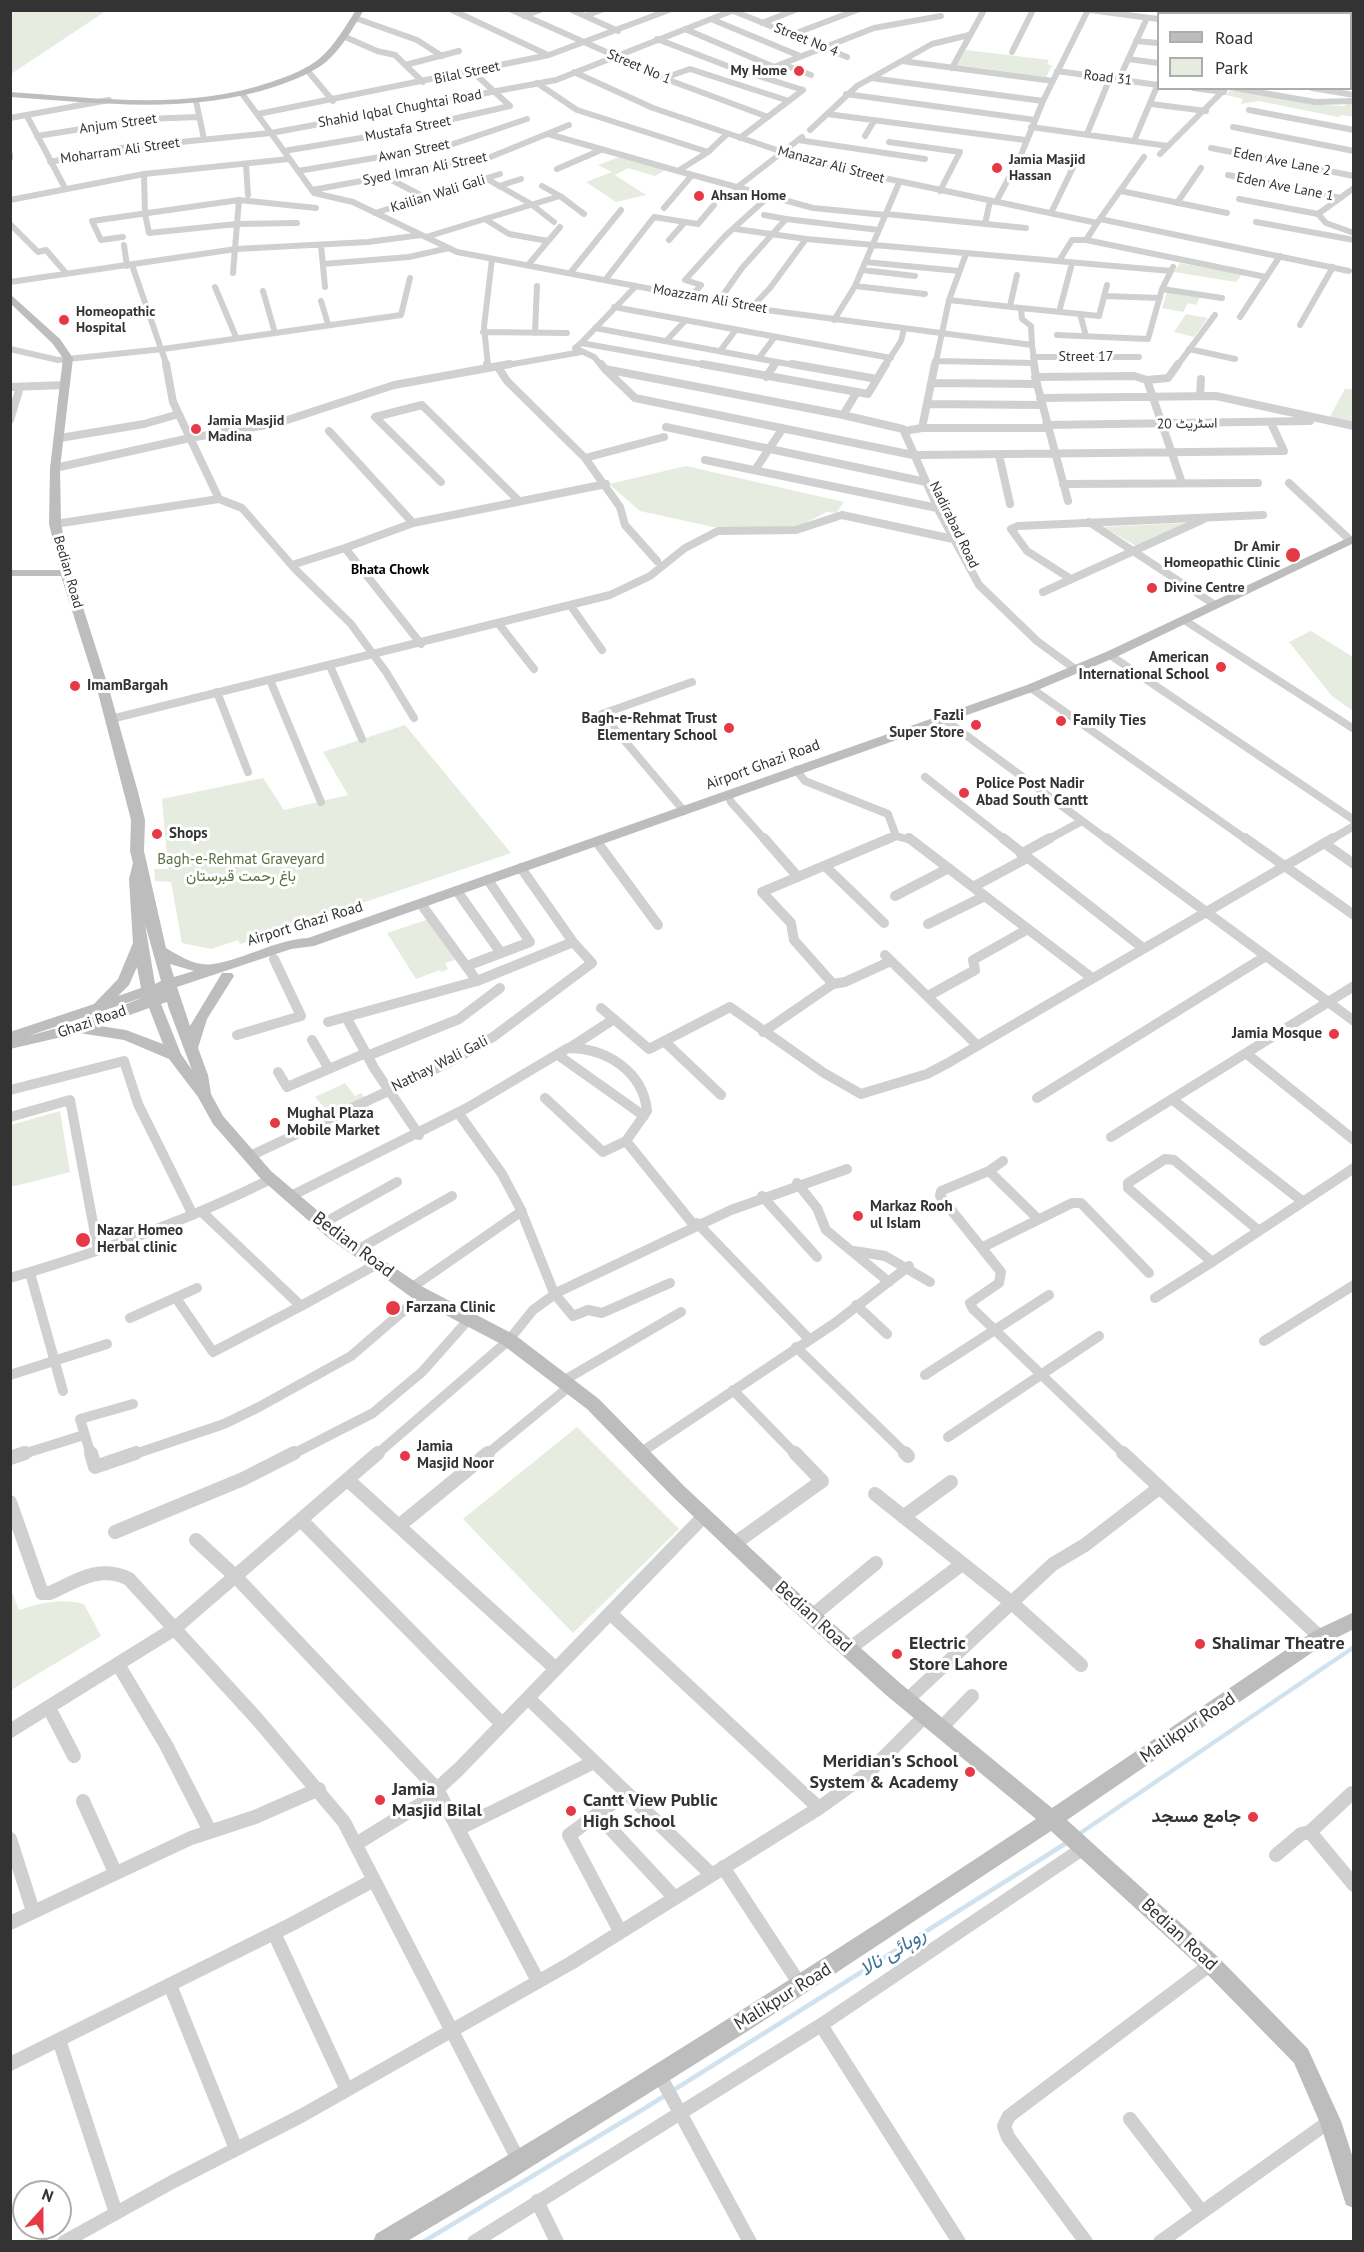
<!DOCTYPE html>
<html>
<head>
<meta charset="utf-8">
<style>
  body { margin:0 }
  #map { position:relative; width:1364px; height:2252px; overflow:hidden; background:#fff; font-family:"PT Sans",sans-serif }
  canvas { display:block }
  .frame { position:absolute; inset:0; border:12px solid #333; pointer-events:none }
  .legend { position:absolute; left:1157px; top:12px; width:195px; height:78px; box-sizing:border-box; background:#fff; border:2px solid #adadad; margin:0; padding:8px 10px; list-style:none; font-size:18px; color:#333 }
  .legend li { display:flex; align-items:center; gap:12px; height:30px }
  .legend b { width:30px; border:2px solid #adadad }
  .north { position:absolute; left:12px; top:2180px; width:60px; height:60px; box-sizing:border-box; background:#fff; border:2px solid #adadad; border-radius:50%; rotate:21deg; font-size:16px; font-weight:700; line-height:24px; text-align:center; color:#333 }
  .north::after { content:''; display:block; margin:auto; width:21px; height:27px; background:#e63946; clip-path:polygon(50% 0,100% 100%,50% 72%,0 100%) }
</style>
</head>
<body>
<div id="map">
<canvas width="1364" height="2252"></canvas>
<div class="frame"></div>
<ul class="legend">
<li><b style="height:8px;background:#bdbdbd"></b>Road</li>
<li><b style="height:16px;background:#e6ecdf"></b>Park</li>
</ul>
<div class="north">N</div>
</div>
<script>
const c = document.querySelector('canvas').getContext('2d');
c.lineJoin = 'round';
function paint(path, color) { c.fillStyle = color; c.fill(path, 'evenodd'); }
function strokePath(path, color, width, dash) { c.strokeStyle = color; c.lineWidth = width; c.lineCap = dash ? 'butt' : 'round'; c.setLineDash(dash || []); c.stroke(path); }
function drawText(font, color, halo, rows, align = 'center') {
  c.font = font + ' "PT Sans",Vazirmatn,sans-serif'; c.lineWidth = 6; c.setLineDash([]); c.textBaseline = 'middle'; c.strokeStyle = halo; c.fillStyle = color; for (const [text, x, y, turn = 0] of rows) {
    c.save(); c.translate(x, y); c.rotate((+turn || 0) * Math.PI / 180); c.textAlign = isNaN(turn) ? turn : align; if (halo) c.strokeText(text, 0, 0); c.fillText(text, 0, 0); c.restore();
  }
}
paint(new Path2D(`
  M11,10H106V11L11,74Z
  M966,50L1049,60L1047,64L1052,66L1046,77L957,65Z
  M1230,90L1328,105L1343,106L1353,102V117L1341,115L1338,117L1259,101L1241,104L1243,99L1226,95Z
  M619,157L665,170L655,176L628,168L615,175L646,195L616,202L586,182L612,172L598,165Z
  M1180,263L1242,274L1236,282L1174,272Z
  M1167,292L1200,297L1196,305L1188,303L1183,312L1162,308Z
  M1186,314L1208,318L1194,337L1174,332Z
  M1345,389H1353V425L1328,420Z
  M686,466L844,502L836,513L827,512L793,529L718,528L640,511L609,484Z
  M1185,523L1138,547L1103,527Z
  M1311,631L1353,657V711L1332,696L1289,642Z
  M405,725L511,853L240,944L238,940L211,949L182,943L171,882L155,881L154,869H168L162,799L263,778L284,810L348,795L323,752Z
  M429,919L455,960L445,963L448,969L442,972L440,970L416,979L387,933Z
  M345,1083L355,1096L361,1093L366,1099L332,1116L315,1097Z
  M60,1111L70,1172L11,1187V1125Z
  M577,1427L679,1529L573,1633L463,1519Z
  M11,1590L19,1610C42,1603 60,1598 84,1604L101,1636L11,1690Z`), '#e6ecdf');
strokePath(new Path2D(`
  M1079,1834L1354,1647
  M423,2242L642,2110L1068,1842`), '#cfe2ee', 4.5);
strokePath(new Path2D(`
  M452,10L548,55
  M512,10L674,82L768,117
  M572,10L618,31
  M731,10L847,57
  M1090,10L1158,19
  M1283,14L1285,10
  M1341,14L1342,10
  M524,16L540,10
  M585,16L601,10
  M355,18L417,40L442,56
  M711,19L800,56
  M762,23L795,10
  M685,29L774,67L874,28L941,16
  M791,35L857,10
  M343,36L377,51L395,55L423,82
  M657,39L730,67L803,90
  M1136,41L1158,43
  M1350,42L1354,43
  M1012,52L1033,10
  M1128,59L1158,63
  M1350,59H1354
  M902,61L1053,81
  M782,64L811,75
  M405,65L459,51
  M952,68L984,10
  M307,70L333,101
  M1057,71L1158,85
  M574,72L653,108L818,164L1097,223L1144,157
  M664,78L690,69L789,101
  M871,78L1043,101
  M1119,79L1147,18
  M537,83L577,110L708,152
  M1193,88L1224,92
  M1235,88L1315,102L1354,101
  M1312,88L1354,95
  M846,94L1035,120
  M243,95L271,133L556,80L734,10
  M196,101L204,139
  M1151,104L1206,111
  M1249,110L1354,130
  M258,114L549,55L669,10
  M827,114L1025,140
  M27,116L65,188
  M10,118L109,100
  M1031,127L1168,146
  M1233,127L1354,151
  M810,130L857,86L932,44L969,35
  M548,134L678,171
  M727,134L708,152L678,171L813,208L885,215
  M1087,134L1110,78
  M37,136L145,119L199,117
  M865,136L874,121
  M740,138L803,90
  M798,140L925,159
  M1134,141L1158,84
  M889,142L960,152L940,191
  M1211,148L1354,176
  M1023,150L1043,101L1088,10
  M284,151L391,133L510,106L473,72
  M1160,154L1226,88
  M10,155V158
  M50,162L120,148L271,133L314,193L353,202L457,252L751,308L1032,345L1035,366
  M246,164L248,195
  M557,169L601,150
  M298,171L450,145L527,119
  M144,174L145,214L149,233L236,224L297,223
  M1228,175L1341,198
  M386,177L426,198
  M487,179L531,204L554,222
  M499,186L521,179
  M542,186L560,196
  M736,188L802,137
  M1354,188L1318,214L1326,223L1354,233
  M312,190L488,158L569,125
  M1121,191L1227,213
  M1239,199L1318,214
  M10,200L144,174L289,159
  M726,200L739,189
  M996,202L1022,153
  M1177,203L1201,168
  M664,208L692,175
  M375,213L500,174
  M1051,213L1079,155
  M886,214L1026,228
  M764,215L786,219
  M485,219L509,234L548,241
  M1100,219L1349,271
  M685,222L698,224L714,205
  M1256,222L1354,240
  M1097,223L1086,240L1266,277
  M10,224L38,252L46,250L66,273
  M985,224L990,201
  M736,229L806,239L1171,271
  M123,237L101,240L92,221L239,200L316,208
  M426,237L560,196L584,214
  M124,245L127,266
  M321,245L325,287
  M1059,261L1072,240H1086
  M865,262L959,271
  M323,264L409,257L449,248
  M132,265L167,366
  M528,265L560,227
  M862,270L915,276
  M571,272L621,210
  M233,273L239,200
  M606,279L654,217L685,222L669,240
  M10,282L236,249L368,242L421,235
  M855,286L925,294
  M215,287L236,337
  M1162,289L1222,298
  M263,291L275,333
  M692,296L701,285L685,280L725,236L768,197
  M1104,296L1160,298
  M949,300L1021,308
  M321,301L328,324
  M718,302L742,268L786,219L879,230
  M1010,306L1017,275
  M614,307L891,358
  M751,308L770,288L806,239
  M1059,312L1071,267
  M1080,314L1099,316L1107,285
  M1240,317L1280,256
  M834,320L855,286L899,183
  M1300,325L1333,267
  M595,328L777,362L774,366
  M483,332L567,333
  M535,333L537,286
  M1057,335L1148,339L1162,289L1173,267
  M666,341L685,321
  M581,343L636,286
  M1032,345L1031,326L1022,319L1021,308L1080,314L1086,336
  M10,349L58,360L163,349L401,315L410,278
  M1189,349L1235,359
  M720,351L735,331
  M1033,357H1139
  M759,358L774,338
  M935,361L1034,363
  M777,362L800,366
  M488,366L484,327L492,259
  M502,366L581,352
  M602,366L594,357L575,348L581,343L710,366
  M885,366L901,341L904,329
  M935,366L949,300L966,254
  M1177,366L1215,315`), '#d0d0d0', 6);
strokePath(new Path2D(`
  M487,364L488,368
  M601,364L605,369L843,415
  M702,364L857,392
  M792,364L877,379
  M886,364L868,394L857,392L843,415L903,429L939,511L979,585L1037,641L1075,669
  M1034,364L1037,384L1068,501
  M498,367L507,381L585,458L620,507L625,525L657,561
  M605,369L635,398L913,455
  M766,377L775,364
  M1035,377L1134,376L1147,380L1168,378L1178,364
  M1147,380L1182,483
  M933,383L1037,384
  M10,387L65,385
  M1200,396L1201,379
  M1040,398L1216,396L1354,426
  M928,404L1042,405
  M10,420L20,387
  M1046,425L1310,421
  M666,427L926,482
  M922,428H1047
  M329,431L413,523
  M904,431L922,428L935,364
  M60,438L144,424L179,414
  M918,455L1284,451L1271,423
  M999,455L1010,504
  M585,458L664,437
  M705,460L942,509
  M55,468L190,438L278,423L394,385L510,364
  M755,470L783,428
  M441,482L375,417L422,405L518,500
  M1289,483L1350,540
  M1063,484L1258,483
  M219,499L242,508L295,569L351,624L386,672L414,718
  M1089,522L1215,605
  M55,524L219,499L173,402L166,364
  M345,548L413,523L606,484
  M292,565L345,548L421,644
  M1071,579L1027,551L1011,529L1018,526L1263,515
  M1043,592L1204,519
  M570,605L602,650
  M1184,620L1354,729
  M498,623L534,669
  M1110,655L1354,820
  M330,666L362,739
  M270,680L321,802
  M1031,688L1247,840
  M217,692L248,772
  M111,719L610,595L650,576L685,548L718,531L796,530L842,515L953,539
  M944,719L1108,840
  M796,770L805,781L888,814L896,836
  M925,777L1005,840
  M728,795L731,802L765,840
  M684,811L602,714L692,682
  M887,840L896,836L911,840
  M1047,840L1082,821
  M1330,840L1354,826`), '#d0d0d0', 8);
strokePath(new Path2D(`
  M764,838L798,877
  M909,838L1092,978
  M1003,838L1143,948
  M1106,838L1354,1021
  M1245,838L1354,915
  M597,842L658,925
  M1324,843L1354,864
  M1021,854L1050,838
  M825,866L884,923
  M973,887L1027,858
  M457,891L501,953
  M895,896L949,868
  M421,904L477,981L573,942
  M928,924L985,896
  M885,955L977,1045
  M467,966L530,942L488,880
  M833,984L845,982L891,961
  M928,996L975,970L973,960L1028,929
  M601,1008L649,1049L730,1007L824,1073L861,1094L927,1074L948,1063L1333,838
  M346,1017L374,1068L419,1135
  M328,1022L477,981
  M763,1032L833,984L794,940L791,923L762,892L890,838
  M237,1035L301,1016L274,959
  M312,1040L329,1069
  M664,1041L721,1095
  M571,1047L614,1019
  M1247,1054L1354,1140
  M558,1055L644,1116
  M367,1056L459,1019L500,988
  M278,1072L287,1087L366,1053
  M10,1090L124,1061L138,1104L193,1215
  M545,1098L603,1152L626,1141
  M1037,1098L1266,956
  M1173,1100L1302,1201
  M459,1114L502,1174L520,1208L554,1293L573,1316L588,1310L602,1313L670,1283
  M10,1117L70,1100L98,1250
  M1111,1137L1354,986
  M250,1156L450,1062L493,1037L592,963L573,942L521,868
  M1003,1161L989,1171L941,1191L940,1196L1001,1272L999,1283L970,1303L973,1309L1125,1455
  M989,1171L1038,1219
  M797,1183L817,1208L826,1230L889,1282
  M291,1196L467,1108L568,1048C606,1048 643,1071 647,1111L626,1141L693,1224
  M762,1196L817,1257
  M202,1212L301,1306L377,1264
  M697,1223L810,1340
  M322,1224L397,1182
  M1258,1230L1174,1160L1165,1159L1128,1183V1188L1212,1262L1354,1168
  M983,1247L1072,1203H1081L1149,1273
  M357,1250L452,1196
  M854,1251L885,1256L930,1282
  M30,1273L63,1391
  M10,1278C100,1252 187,1221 271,1179
  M411,1288L522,1211
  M176,1298L213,1352L301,1306
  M1155,1298L1212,1262
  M856,1305L887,1334
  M130,1318L197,1288
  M1264,1341L1354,1285
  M796,1347L907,1455
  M10,1375L107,1344
  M925,1375L1049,1295
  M563,1381L681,1312
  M733,1390L796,1455
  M948,1437L1099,1336
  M640,1453L835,1323L909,1266
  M20,1455L84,1435
  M91,1455L80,1419L133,1404
  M132,1455L224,1424L259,1407L351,1356L422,1295
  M291,1455L373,1413L422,1372L469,1319
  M376,1455L509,1340L533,1310L558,1292L731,1210L847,1169
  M486,1455L570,1386`), '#d0d0d0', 10);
strokePath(new Path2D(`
  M91,1453L95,1467L136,1453
  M905,1453L908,1456
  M1123,1453L1320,1637
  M10,1458L25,1453
  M348,1480L556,1669
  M875,1494L1012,1603L1081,1665
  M10,1502L42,1593H50C76,1581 101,1564 129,1579L258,1720L344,1822L520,2163
  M903,1517L951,1482
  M302,1521L502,1724
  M400,1525L488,1453
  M115,1532L243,1479L294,1453
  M196,1540L236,1577L437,1789L538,1981
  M734,1544L822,1481L795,1453
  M610,1613L819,1808
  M812,1616L876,1563
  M849,1649L961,1565
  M119,1666L166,1745L210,1831
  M528,1698L711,1874
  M907,1700L1053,1564L1085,1545L1159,1488
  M49,1708L74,1756
  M941,1728L972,1696
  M10,1731L174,1629L378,1453
  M1352,1793L1310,1832L1354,1885
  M83,1801L115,1872
  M597,1814L674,1897
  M458,1829L594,1762
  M10,1839L33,1911
  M356,1844L421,1804L459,1769L704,1516
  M1276,1855L1301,1834L1310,1832
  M723,1867L801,1986
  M10,1923L191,1838L255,1817L319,1789
  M620,1931L569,1835L626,1793
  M274,1933L347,2090
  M170,1985L236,2149
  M821,2025L959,2242
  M59,2040L116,2213
  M10,2064L292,1924L374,1880
  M659,2074L750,2242
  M1130,2119L1202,2212
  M537,2201L557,2242
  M64,2242L172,2182L301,2116L571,1963L819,1808L868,1773L926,1715
  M474,2242L821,2025L1085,1847
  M1086,2242L1008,2137L1004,2126L1009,2116L1211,1964
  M1160,2242L1330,2121`), '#d0d0d0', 14);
paint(new Path2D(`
  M356,10H364C353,28 342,48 326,62C312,73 294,80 277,86C190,115 100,103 10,97V92C97,98 187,111 271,82C288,76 306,70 320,58C335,45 345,27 356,10Z
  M10,294L60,339L73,358L60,468L61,524L72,573L109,689L138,792L145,820L144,851L166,948C179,956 197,967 213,964C246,959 274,940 308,938L1027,685L1106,652L1354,535V543L1114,658L1035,691L314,946L291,949L177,987L190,1026L222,973H232L234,976L207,1019L198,1048L208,1075L211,1094L223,1116L271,1171L338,1228L383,1260L423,1287L515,1335L599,1399L684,1486L791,1586L900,1683L1052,1808L1314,1631L1354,1612V1629L1326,1643L1067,1820L1218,1957L1308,2049L1341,2121L1354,2161V2208L1346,2205L1320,2123L1294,2063L1204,1971L1051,1831L748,2031L512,2179L406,2242H373L376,2234C600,2102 819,1963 1036,1819L886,1695L779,1598L672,1496L587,1409L503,1345L411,1297L371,1268L326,1236L261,1179L213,1124L198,1097L169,1059L124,1040L79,1033L10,1049V1032L94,1004L118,979L133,943L129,879L133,863L130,851L131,820L97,689L61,576H10V570H60L49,524L50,468L63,358L52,343L10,303ZM145,924L161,981L155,984ZM170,964L194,971L174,977ZM137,967L141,988L118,996L129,985ZM144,997L83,1021L28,1036ZM167,1002L169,1009L192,1070L181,1054L161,1004ZM149,1008L163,1044L126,1030L100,1026Z`), '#bdbdbd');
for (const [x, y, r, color] of [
  [799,71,6,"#e63946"],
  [997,168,6,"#e63946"],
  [699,196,6,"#e63946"],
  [64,320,6,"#e63946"],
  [196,429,6,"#e63946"],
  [1293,555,8,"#e63946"],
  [1152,588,6,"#e63946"],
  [1221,667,6,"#e63946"],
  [75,686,6,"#e63946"],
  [1061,721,6,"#e63946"],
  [976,725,6,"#e63946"],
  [729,728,6,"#e63946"],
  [964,793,6,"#e63946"],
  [157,834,6,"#e63946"],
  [1334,1034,6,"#e63946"],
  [275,1123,6,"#e63946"],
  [858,1216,6,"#e63946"],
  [83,1240,8,"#e63946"],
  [393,1308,8,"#e63946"],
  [405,1456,6,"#e63946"],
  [1200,1644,6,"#e63946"],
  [897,1654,6,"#e63946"],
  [970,1772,6,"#e63946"],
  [380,1800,6,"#e63946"],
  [571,1811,6,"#e63946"],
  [1253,1817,6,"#e63946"]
]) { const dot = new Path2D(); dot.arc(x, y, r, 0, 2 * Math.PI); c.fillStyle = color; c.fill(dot); strokePath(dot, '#fff', 2); }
drawText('14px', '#333', '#fff', [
  ["Street No 4",806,40,22],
  ["Street No 1",639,67,23],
  ["Bilal Street",467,73,-12],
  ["Road 31",1108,78,7],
  ["Shahid Iqbal Chughtai Road",400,109,-10],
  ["Anjum Street",118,124,-8],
  ["Mustafa Street",408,129,-11],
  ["Moharram Ali Street",120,151,-8],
  ["Awan Street",414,151,-11],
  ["Eden Ave Lane 2",1282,162,11],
  ["Manazar Ali Street",831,165,15],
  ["Syed Imran Ali Street",425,169,-11],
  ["Eden Ave Lane 1",1285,187,11],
  ["Kailian Wali Gali",438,194,-17],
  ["Moazzam Ali Street",710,299,10],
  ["Street 17",1086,357],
  ["اسٹریٹ 20",1187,424,-1],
  ["Nadirabad Road",954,525,64],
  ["Bedian Road",68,572,74]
]);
drawText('bold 14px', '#333', '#fff', [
  ["My Home",787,71,"right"],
  ["Jamia Masjid",1009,160],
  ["Hassan",1009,176],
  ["Ahsan Home",711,196],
  ["Homeopathic",76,312],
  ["Hospital",76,328],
  ["Jamia Masjid",208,421],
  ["Madina",208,437],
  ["Dr Amir",1280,547,"right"],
  ["Homeopathic Clinic",1280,563,"right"],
  ["Divine Centre",1164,588]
], 'left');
drawText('bold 14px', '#000', '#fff', [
  ["Bhata Chowk",390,570]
]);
drawText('bold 15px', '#333', '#fff', [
  ["American",1209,658,"right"],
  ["International School",1209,675,"right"],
  ["ImamBargah",87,686],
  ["Fazli",964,716,"right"],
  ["Super Store",964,733,"right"],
  ["Bagh-e-Rehmat Trust",717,719,"right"],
  ["Elementary School",717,736,"right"],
  ["Family Ties",1073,721],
  ["Police Post Nadir",976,784],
  ["Abad South Cantt",976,801],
  ["Shops",169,834],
  ["Jamia Mosque",1322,1034,"right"],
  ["Mughal Plaza",287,1114],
  ["Mobile Market",287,1131],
  ["Markaz Rooh",870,1207],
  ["ul Islam",870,1224],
  ["Nazar Homeo",97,1231],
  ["Herbal clinic",97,1248],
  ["Farzana Clinic",406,1308],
  ["Jamia",417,1447],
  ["Masjid Noor",417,1464]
], 'left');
drawText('15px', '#333', '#fff', [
  ["Airport Ghazi Road",763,765,-20],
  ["Airport Ghazi Road",305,924,-17],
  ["Ghazi Road",92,1022,-19],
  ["Nathay Wali Gali",440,1064,-27]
]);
drawText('15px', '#56703f', '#fff', [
  ["Bagh-e-Rehmat Graveyard",241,860],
  ["باغ رحمت قبرستان",241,877]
]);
drawText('18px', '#333', '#fff', [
  ["Bedian Road",353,1245,37],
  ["Bedian Road",813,1617,42],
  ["Malikpur Road",1188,1728,-34],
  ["Bedian Road",1179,1935,43],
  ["Malikpur Road",783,1997,-32]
]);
drawText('bold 18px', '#333', '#fff', [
  ["Electric",909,1644],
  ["Store Lahore",909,1665],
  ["Shalimar Theatre",1212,1644],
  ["Meridian's School",958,1762,"right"],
  ["System & Academy",958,1783,"right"],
  ["Jamia",392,1790],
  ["Masjid Bilal",392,1811],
  ["Cantt View Public",583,1801],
  ["High School",583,1822],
  ["جامع مسجد",1241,1817,"right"]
], 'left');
drawText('italic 20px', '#3f7597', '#fff', [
  ["روہائی نالا",893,1952,-32]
]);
</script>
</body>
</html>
